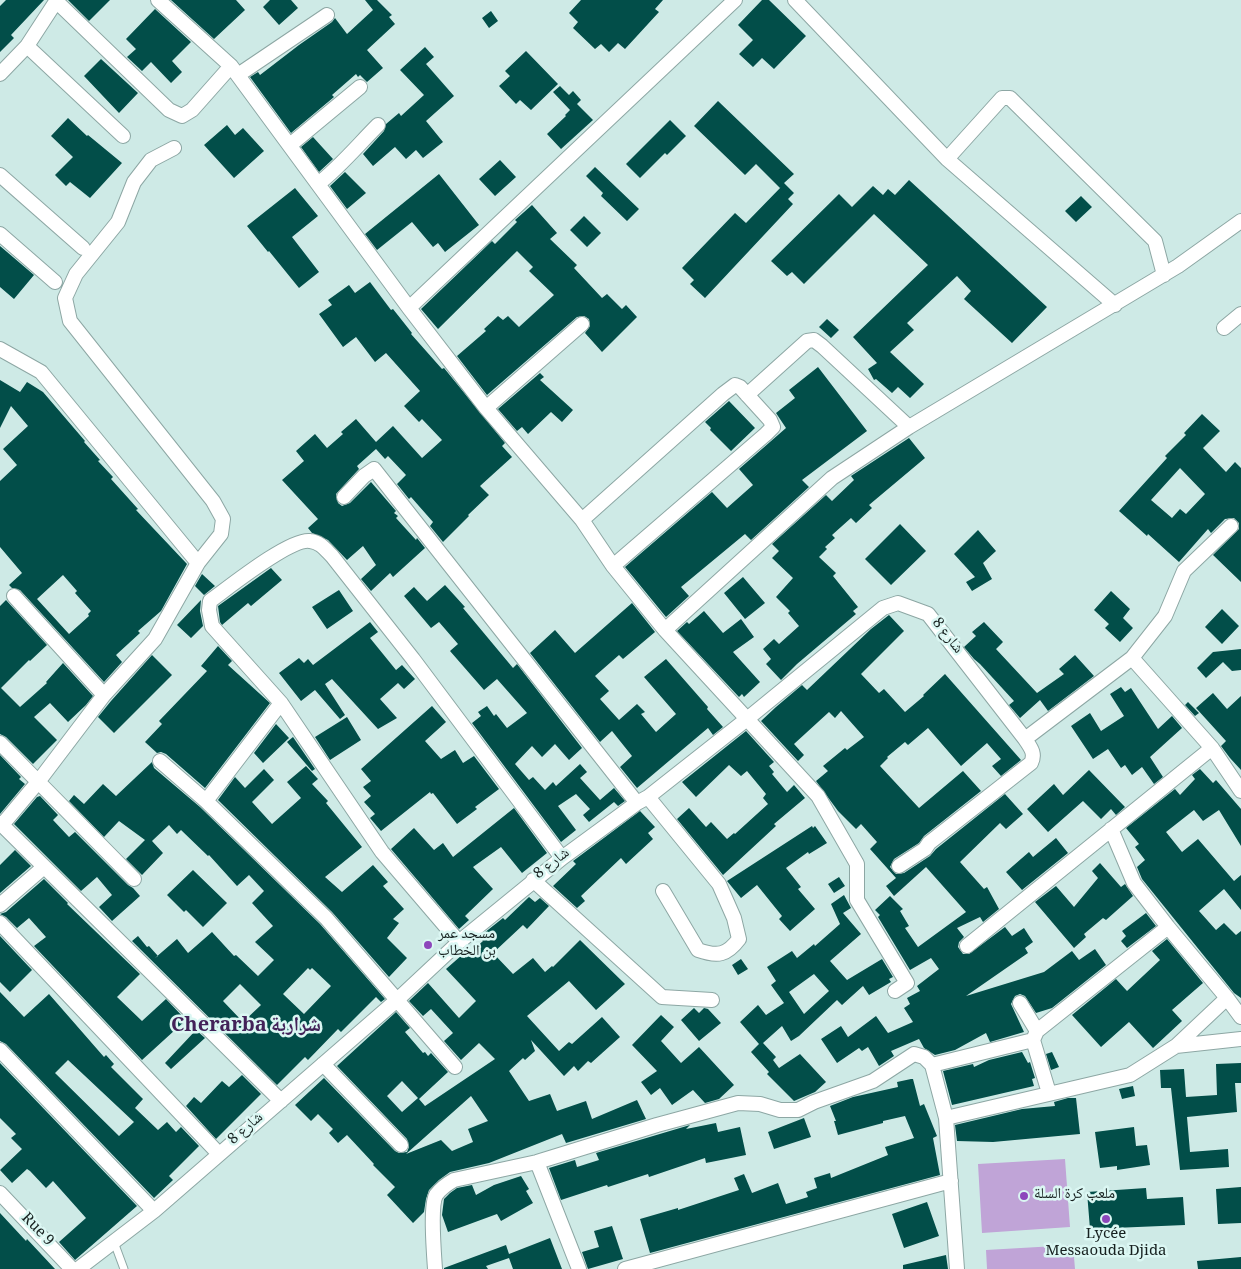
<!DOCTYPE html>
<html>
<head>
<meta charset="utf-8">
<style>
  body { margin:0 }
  canvas { display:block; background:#ceeae6 }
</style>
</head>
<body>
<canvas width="1241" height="1269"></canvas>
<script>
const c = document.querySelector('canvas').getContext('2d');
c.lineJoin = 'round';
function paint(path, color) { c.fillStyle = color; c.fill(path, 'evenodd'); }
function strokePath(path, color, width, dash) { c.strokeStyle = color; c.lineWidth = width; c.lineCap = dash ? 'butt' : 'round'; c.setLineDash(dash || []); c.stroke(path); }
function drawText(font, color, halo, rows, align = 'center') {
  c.font = font + ' Georgia,"Noto Naskh Arabic",serif'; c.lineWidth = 5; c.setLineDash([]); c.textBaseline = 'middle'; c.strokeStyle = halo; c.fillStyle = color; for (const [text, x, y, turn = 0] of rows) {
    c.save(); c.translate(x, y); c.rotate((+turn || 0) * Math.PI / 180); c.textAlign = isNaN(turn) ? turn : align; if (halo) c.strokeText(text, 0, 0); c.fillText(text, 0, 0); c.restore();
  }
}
paint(new Path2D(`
  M1065,1159L1070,1227L982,1233L978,1164Z
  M1073,1245L1075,1269H987L986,1250Z`), '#c0a4d7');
paint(new Path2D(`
  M6,0H44L11,35L14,38L0,52V6Z
  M68,0H110L89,21Z
  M171,0H236L245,10L214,39Z
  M270,0H291L298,8L279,25L263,7Z
  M365,0H377L392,15L389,17L395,24L367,50L383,68L367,82L360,75L358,77L356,74L332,95L334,97L291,133L250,77L258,72L260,75L299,45L332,22L335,18L347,34L373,10Z
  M581,0H663L655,9L659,12L625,49L618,43L609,52L601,44L595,49L573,28L578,22L569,13Z
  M762,0H769L806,36L774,69L762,58L753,67L739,54L753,40L738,25Z
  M155,9L191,42L172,61L182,72L171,83L151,62L142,71L127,57L136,49L126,39Z
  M491,11L498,21L489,28L482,18Z
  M425,47L434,57L426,64L454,96L426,121L443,142L423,158L416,150L406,159L395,147L373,166L363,154L384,131L386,124L399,113L401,116L424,95L400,70Z
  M526,51L558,84L531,110L520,100L516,104L499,86L510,76L505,71Z
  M101,59L138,93L119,113L84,76Z
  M560,86L569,95L573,91L581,100L577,104L593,120L561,149L547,134L566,116L565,115L570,110L553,92Z
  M718,101L794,174L784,183L794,193L788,199L793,204L705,298L690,284L694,280L682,268L735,213L746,223L782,186L780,188L756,164L745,175L694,126Z
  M68,118L87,136L88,135L122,163L90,198L70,182L66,186L55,175L73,157L51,136Z
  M670,120L686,136L667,155L665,153L640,178L626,164Z
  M227,125L235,135L243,128L264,151L234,178L204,145Z
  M313,137L333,159L319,172L301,147Z
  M500,160L516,177L495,196L479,179Z
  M595,167L639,209L627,221L601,196L603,193L586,176Z
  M345,172L366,193L347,209L330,186Z
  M439,174L479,225L445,252L438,243L433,247L412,222L377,250L365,234Z
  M909,180L1047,307L1012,343L964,299L971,291L957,276L907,323L914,330L890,352L924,384L910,398L898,387L892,393L876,379L874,380L868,369L877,363L853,337L928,265L874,214L804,284L792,272L787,276L771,261L839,194L852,207L873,186L883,195L888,189L895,195Z
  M295,188L318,216L292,237L319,272L299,288L269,251L268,252L247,226Z
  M1081,196L1092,207L1076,222L1065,211Z
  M532,205L557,233L550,239L577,265L574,268L602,298L607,294L622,309L626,305L637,317L602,352L585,333L590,326L589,319L584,316L577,317L487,395L457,356L486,331L484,329L498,316L503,320L508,316L519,327L554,295L529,271L533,267L517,251L438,329L421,309L492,241L495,244L517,222L515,220Z
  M584,216L601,233L587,247L570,230Z
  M0,246L34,275L14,299L0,287Z
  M370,282L391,310L393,309L412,333L411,334L442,369L444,368L505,443L502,446L512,457L480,486L489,495L468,515L469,516L443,542L430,526L433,522L411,497L409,499L397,484L406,475L388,456L385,459L376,449L357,466L359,469L336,494L338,503L342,506L350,503L371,482L396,511L394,513L398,516L396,518L416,540L417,538L425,548L393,577L390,573L371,591L361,579L376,565L363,546L347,560L328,540L312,533L308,528L318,519L282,480L304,461L296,451L315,434L327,448L343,434L341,432L356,419L376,442L393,426L422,458L442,440L422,419L419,422L404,406L420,391L386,353L375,362L356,337L343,347L319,314L332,305L328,300L349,285L355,293Z
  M827,319L839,330L831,338L819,327Z
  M818,367L867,431L802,480L809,487L751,540L745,534L681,587L689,596L666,617L625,567L712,492L727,508L753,485L739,469L786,428L776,413L795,398L789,390Z
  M540,373L544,377L540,380L573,410L562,422L551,412L528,434L522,427L517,431L498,409Z
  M0,380L20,392L27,382L43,392L85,441L84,442L100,460L98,461L113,477L111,479L138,509L136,510L187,564L161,611L138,631L140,633L116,655L122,662L104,682L20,590L12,588L9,585L22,573L0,547V481L17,465L3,449L28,426L11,406L0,428ZM63,575L77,591L75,593L91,611L88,614L89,616L69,634L37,599Z
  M729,401L755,428L731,451L710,430L711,428L705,422Z
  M1202,414L1220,431L1203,448L1226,472L1235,462L1241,468V582L1213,555L1239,529V523L1234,518L1225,519L1211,533L1208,529L1179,562L1148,534L1147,536L1119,511L1167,458L1165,456L1186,435L1184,433ZM1180,468L1205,494L1186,514L1180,509L1172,518L1151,500Z
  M909,438L925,458L869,505L872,508L856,523L851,518L832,535L835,538L825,547L827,549L819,557L836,573L833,576L858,607L853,611L856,614L797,664L781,680L766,664L771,659L763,649L774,639L779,644L799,626L788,613L790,611L776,597L793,578L772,558L779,551L772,544L826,495L832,501L854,480L851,476L854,474Z
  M900,524L926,551L891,585L865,559Z
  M978,530L996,551L983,563L992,579L972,591L966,582L975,577L954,554Z
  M271,568L282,580L251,606L248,603L222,625L220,622L218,606Z
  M202,574L215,586L204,595L195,586Z
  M743,577L765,603L745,619L724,593Z
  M445,585L465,607L463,608L513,668L517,664L582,748L569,760L555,744L542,757L532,746L515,764L529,780L533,777L545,790L553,782L556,786L580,764L587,772L580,778L600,800L614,788L625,801L618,806L614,802L589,822L583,815L590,809L576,794L558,806L576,830L561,842L472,723L481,716L478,712L487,706L494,716L496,714L507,728L527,713L497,679L484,690L450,651L458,644L439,622L431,628L404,596L414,587L427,601Z
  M339,590L353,611L327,629L312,607Z
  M1111,591L1130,609L1123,618L1133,628L1120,642L1105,628L1109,624L1094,610Z
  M6,600L47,645L30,661L29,660L1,688L20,707L47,683L46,682L63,663L93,696L86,705L68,722L50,703L34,717L57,740L33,764L6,737L0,734V606Z
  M201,600L200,611L203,626L191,638L177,625Z
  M632,603L655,632L623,659L619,655L595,676L609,691L600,699L619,720L637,704L645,712L641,714L656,732L676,714L644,677L666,659L708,707L707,709L723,727L713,735L708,728L637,788L620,767L632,756L612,731L600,742L530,653L555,630L575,653Z
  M1222,609L1239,626L1222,644L1205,627Z
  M704,611L723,633L741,619L754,637L733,652L760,682L744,697L742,694L739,697L677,631L687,622L689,624Z
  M889,615L904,631L861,674L879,693L884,689L905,712L924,696L923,695L945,674L1021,760L1001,776L992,766L1001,759L987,743L961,766L928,728L908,745L905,742L887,757L888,758L880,766L919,808L963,771L981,791L924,836L919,843L894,859L890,867L896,874L904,873L930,856L936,849L1005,794L1023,814L1006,829L1000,823L960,862L984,889L987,887L999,909L983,922L980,917L957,928L964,937L959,942L958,947L963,954H969L1005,927L1012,936L1024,928L1033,942L1025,948L1028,953L966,996L1044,972L1072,951L1079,960L1095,949L1106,965L1052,1008L1036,1013L1025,996L1020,994L1015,996L1011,1004L1024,1032L990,1042L986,1033L955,1050L935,1055L924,1048L919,1039L891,1051L894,1056L879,1066L868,1047L862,1051L859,1048L837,1063L821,1039L841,1026L848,1037L876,1016L888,1033L913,1022L904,1008L910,1004L907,998L920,991L917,986L939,969L931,958L910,970L878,917L880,915L875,910L890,896L903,909L900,911L909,926L905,928L918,947L966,912L926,867L894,896L886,886L896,878L870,849L877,842L861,824L856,829L838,811L816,781L828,771L823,766L845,748L847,750L864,737L841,711L835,718L829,712L794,744L804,755L798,761L761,721L776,707L802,685L807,690L871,629Z
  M370,622L378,632L370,638L396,670L402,665L415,679L404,689L398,683L380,699L397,718L378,729L332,679L325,684L345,715L340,719L315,690L301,701L279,673L299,658L304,663L308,659L313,665Z
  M984,622L1003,642L996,649L1037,693L1064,674L1059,669L1075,655L1094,676L1048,711L1040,700L1020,718L1009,705L1014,701L980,664L974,659L964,647L976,636L972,632Z
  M218,646L232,661L228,665L270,703L205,788L166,754L161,752L157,753L145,742L162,724L159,721L207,671L201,666Z
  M1241,649V670L1232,671L1223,662L1206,678L1197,668L1213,652Z
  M152,655L172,675L114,733L98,717L111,701Z
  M1121,687L1125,692L1131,688L1158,729L1172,716L1182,728L1150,757L1163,777L1154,784L1142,767L1132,775L1125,765L1121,768L1108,749L1093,759L1071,726L1090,713L1101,731L1124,716L1110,694Z
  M1213,693L1227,709L1241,696V770L1230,758L1221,746L1226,741L1196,708Z
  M1188,702L1199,713L1195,716L1185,705Z
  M432,706L446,722L425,741L441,759L455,750L463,763L474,756L499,789L475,807L477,809L457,824L433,793L431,794L430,792L381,831L370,818L375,814L364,802L371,796L363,787L371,781L361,769Z
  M347,717L361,740L330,760L315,737Z
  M276,724L289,738L263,763L254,753Z
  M746,731L774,762L769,766L774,772L772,774L787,792L794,785L805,798L774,824L776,826L723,875L677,819L689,808L706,827L711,822L727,839L734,833L735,834L768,804L763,798L766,794L747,771L741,776L729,765L696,797L682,782Z
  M293,737L315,769L312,771L287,742Z
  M0,755L21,777L19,779L25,784L0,814Z
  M152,762L154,768L200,807L320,924L385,999L381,1002L376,997L341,1032L338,1029L308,1060L305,1057L277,1085L132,941L138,936L147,947L149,946L158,956L155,958L177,939L188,953L212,932L234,956L236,955L258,976L274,960L255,942L273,926L252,903L264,891L249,875L237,886L209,855L208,856L181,830L177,834L169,825L152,841L163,853L142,875L126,859L145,840L119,821L104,837L69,801L74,795L84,804L103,784L116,796ZM308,968L310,970L312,968L331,986L304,1014L283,994ZM240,984L261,1005L243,1022L223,1001Z
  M306,766L318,779L312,784L328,801L326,803L362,847L325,877L342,892L373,865L388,882L383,886L404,909L393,919L399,923L387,938L407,958L389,977L332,912L218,800L235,777L245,788L264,769L274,780L252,802L272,824L301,798L287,782Z
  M1200,769L1213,783L1216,780L1241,809V846L1219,810L1203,821L1194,810L1166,832L1182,852L1198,839L1234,881L1241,875V910L1224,889L1199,911L1216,930L1224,923L1236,935L1241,931V998L1234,993L1142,879L1137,867L1145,860L1135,847L1139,844L1126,828L1175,789L1180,795L1195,779L1192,775Z
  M1089,770L1125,807L1116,815L1111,809L1101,819L1083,801L1048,832L1027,809L1054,784L1063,795Z
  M40,796L58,815L53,820L69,837L75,832L128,885L133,888L140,896L112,921L99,907L112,895L97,877L81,891L14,824L37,797Z
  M514,808L547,853L522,873L501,847L473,867L493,889L465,916L469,920L459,929L391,849L414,828L434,850L443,843L453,857Z
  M640,811L655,827L648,833L653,839L626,864L621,858L581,896L585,901L577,908L553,886L576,864L573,861Z
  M812,826L813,828L815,826L827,843L809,854L808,852L786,868L801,887L798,889L815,909L790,931L779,919L782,916L757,885L741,898L727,881Z
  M1056,838L1068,853L1022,890L1006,872L1029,852L1033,857Z
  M15,850L31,866L0,893V865Z
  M1100,863L1121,887L1125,884L1133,896L1106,920L1103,918L1084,934L1086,937L1074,948L1035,902L1056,886L1074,907L1098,878L1092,871Z
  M193,870L227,903L203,927L186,910L184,912L167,895Z
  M839,877L845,886L834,893L828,884Z
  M44,879L68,903L67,904L140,974L117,997L142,1021L166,999L186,1020L142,1060L34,946L46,937L29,918L17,928L6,917L0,914L6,912Z
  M844,895L851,908L843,913L861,934L830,961L847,980L882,959L893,977L889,979L891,982L869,995L863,986L842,1005L837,1000L799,1036L791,1041L782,1026L763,1043L776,1057L773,1060L779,1068L800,1054L826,1082L815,1092L794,1101L767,1074L769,1072L751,1052L759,1044L740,1022L758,1005L766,1015L784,1003L771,985L776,981L767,967L792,951L797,958L814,944L815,946L840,924L831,904ZM814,974L829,991L804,1014L789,992Z
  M529,897L535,902L540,898L549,906L527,929L523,925L493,953L513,974L533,958L545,972L552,966L553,967L580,940L625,984L596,1010L569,981L527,1016L559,1051L569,1042L572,1044L602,1017L620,1037L591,1063L588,1061L578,1071L574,1066L564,1076L531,1040L535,1051L525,1060L523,1058L509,1071L529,1101L550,1094L557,1111L586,1101L592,1119L637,1100L646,1119L566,1143L562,1134L489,1163L450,1172L439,1180L429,1190L426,1199L424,1212L413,1223L387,1195L395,1187L373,1165L374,1164L347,1135L338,1143L329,1133L333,1129L318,1114L311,1121L295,1105L324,1078L395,1151L399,1153L407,1152L409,1147L407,1139L337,1066L396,1012L410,1028L405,1032L423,1053L425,1052L428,1056L431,1053L448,1072L419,1099L425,1106L495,1059L479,1043L461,1060L444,1041L453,1033L431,1009L423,1016L409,1001L428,983L459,1018L476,1001L446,969L462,955L464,958L483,941L479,937L503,918L505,920ZM402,1081L418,1098L402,1112L387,1096ZM471,1096L488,1121L468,1129L473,1142L452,1151L441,1140L406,1154Z
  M1146,913L1156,926L1127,948L1121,941L1126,936L1122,931Z
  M0,936L32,970L10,992L0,982Z
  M1167,939L1203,983L1172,1010L1182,1021L1153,1048L1129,1022L1101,1047L1072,1015L1116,979L1127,991L1160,960L1152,951Z
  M741,959L748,969L738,975L732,965Z
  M0,992L24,1017L49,994L104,1057L106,1055L114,1064L111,1067L143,1099L135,1108L158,1130L167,1122L176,1132L181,1127L199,1146L169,1176L173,1180L154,1198L6,1044L0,1041ZM68,1060L134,1122L119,1136L55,1073Z
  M694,1008L699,1013L704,1008L708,1009L721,1023L699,1041L681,1020Z
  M661,1015L674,1027L661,1041L681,1063L699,1047L734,1085L719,1099L705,1103L693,1090L672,1105L660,1088L651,1095L641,1082L657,1071L632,1045Z
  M196,1030L205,1038L171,1069L165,1063Z
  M1022,1052L1028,1063L1030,1062L1035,1078L1032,1079L1034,1086L952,1105L943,1071L973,1064L974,1067L989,1060Z
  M1052,1052L1059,1067L1051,1070L1046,1054Z
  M0,1063L137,1206L75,1260L59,1242L86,1218L53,1181L46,1188L30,1171L27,1169L12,1183L0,1170L22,1149L11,1138L16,1134L0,1118Z
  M1241,1063V1083H1235L1237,1112L1187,1117L1190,1152L1228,1149L1229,1167L1180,1170L1171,1088H1161L1160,1070L1184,1069L1186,1097L1217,1095L1216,1064Z
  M242,1075L261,1094L216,1139L186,1106L194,1097L201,1103L222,1081L229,1087Z
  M911,1079H913L920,1106L924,1104L937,1136L933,1138L940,1175L650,1253L640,1219L678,1208V1210L739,1190L734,1178L744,1174L752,1193L778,1183L786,1204L808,1197L806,1192L817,1188L814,1178L830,1173L831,1178L888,1155L885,1147L914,1138L905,1116L883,1121V1123L838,1135L834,1121H836L830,1106L853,1097L898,1087L897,1082Z
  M1133,1086L1135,1096L1122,1099L1119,1089Z
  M1068,1098H1076L1080,1134L993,1142L957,1141L955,1125L1022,1109L1055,1106L1054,1102Z
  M804,1118L811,1137L774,1149L768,1132Z
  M716,1123L718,1132L740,1127L746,1155L706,1163L705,1158L649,1177L648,1174L608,1187L607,1185L561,1200L549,1168L575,1160L577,1167L599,1160L596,1153L690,1125L686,1129Z
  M1134,1127L1136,1146L1147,1145L1150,1165L1117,1170V1166L1100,1168L1095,1132Z
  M521,1176L529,1189L526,1191L533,1203L501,1221L497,1214L448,1232L442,1215L444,1199L450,1193L457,1188L472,1185L476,1195L494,1185Z
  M1241,1187V1223L1218,1224L1216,1189Z
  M1146,1188L1147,1199L1183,1197L1185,1225L1090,1229L1087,1192Z
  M927,1202L939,1236L904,1248L892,1214Z
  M0,1213L26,1241L27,1239L55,1269H0Z
  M612,1226L623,1259L588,1269L582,1252L599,1247L594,1231Z
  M550,1238L562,1269H513L509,1258L486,1266L488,1269H444V1268L506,1245L509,1254Z
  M946,1255L948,1269H903V1265Z
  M1241,1257V1269H1198L1197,1261Z`), '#024e49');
const lane = new Path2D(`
  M114,1242L124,1269`);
const street = new Path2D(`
  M158,0L231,66L409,308L486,408L582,520L613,566L665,630L818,796L857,864V900L907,983L895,991
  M795,0L947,159L1115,305
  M56,1L169,110L182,116L192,110L231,66
  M27,46L123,136
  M0,74L27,46L57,0
  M238,75L327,15
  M290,145L360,87
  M947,159L1002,98H1010L1155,241L1164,275
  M0,175L83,248
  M318,184C340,167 358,145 378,125
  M0,234L55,282
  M409,308L735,0
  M1224,328L1241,314
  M0,349L41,372L198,563
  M747,395L807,341L814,340L822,346L909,427
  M486,408L582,324
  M344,497L364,476L374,469L637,803
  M582,520L723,394L735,385L740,387L770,420L773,427L766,434L613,566
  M14,596L104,695
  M665,630L832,478L909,427L1178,266L1241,221
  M1132,658L1212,748L1241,791
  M1025,739L1132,658L1165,616L1184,571L1231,526
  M0,743L134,879
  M160,761L206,801L326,918L455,1067
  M648,797L719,884L734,918L739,939C727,955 718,957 698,950L663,891
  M206,801L281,703
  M0,823L281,1101
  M2,825L38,782L104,695L155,639L198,563L221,534L223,519L213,501L70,321L65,298L76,274L118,222L134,182L151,160L174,148
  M1111,829L1134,883L1168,927L1227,998L1241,1017
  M533,880L662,997L712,1000
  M0,905L44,867
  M0,923L219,1154
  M459,942L382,852L281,703L212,626L209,610L210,601C228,588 290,538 310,541C320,542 325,549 332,556L413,659L562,858
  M967,946L1212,748
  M1020,1003L1037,1031
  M1176,1046L1241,1039
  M0,1050L154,1211
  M323,1064L401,1145
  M932,1065L1033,1040
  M1049,1093L1033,1040L1037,1031L1168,927
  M946,1118L1130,1075L1176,1046L1227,998
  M537,1162L579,1269
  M0,1193L72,1269
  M78,1269L154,1211L397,1000L459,942L562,858L637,803L648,797L747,719L883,608L898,603L928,614L1025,739C1030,747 1036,753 1031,763L929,843L925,849L899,866
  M435,1269C434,1254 430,1206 436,1195C441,1188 447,1184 454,1180L537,1162L657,1125L738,1103L760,1104L780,1110H798L814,1102L873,1081L914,1054L924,1057L932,1065L946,1118L957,1269
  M625,1269L951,1181`);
strokePath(lane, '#8da7a4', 9);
strokePath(street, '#8da7a4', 16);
strokePath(lane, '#fff', 7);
strokePath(street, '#fff', 14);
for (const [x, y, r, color] of [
  [428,945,5,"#8d47bb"],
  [1024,1196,5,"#8d47bb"],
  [1106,1219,5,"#8d47bb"]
]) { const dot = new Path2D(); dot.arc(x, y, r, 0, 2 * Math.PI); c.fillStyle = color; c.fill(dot); strokePath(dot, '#dbf7f3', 2); }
drawText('15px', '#16201f', '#dbf7f3', [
  ["شارع 8",946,637,52],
  ["شارع 8",553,865,-38],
  ["شارع 8",247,1130,-41],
  ["Rue 9",36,1231,46]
]);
drawText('15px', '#16201f', '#dbf7f3', [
  ["مسجد عمر",438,936],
  ["بن الخطاب",438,953],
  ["ملعب كرة السلة",1034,1196],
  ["Lycée",1106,1236,"center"],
  ["Messaouda Djida",1106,1253,"center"]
], 'left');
drawText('bold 20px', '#432259', '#dbf7f3', [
  ["Cherarba شراربة",246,1028]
]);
</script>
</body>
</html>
